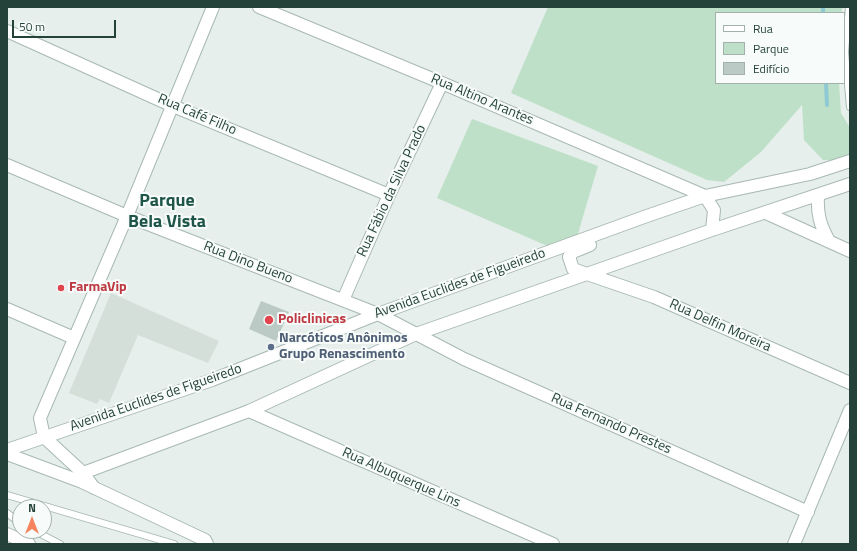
<!DOCTYPE html>
<html>
<head>
<meta charset="utf-8">
<style>
  body { margin:0 }
  #map { position:relative; width:857px; height:551px; overflow:hidden; background:#e6efeb; font-family:"Titillium Web",sans-serif }
  canvas { display:block }
  .frame { position:absolute; inset:0; border:8px solid #24423a; pointer-events:none }
  .legend { position:absolute; left:715px; top:12px; width:130px; height:72px; box-sizing:border-box; background:#f7fbf9; border:1px solid #a3b1ad; margin:0; padding:5px 7px; list-style:none; font-size:12px; color:#24423a }
  .legend li { display:flex; align-items:center; gap:8px; height:20px }
  .legend b { width:20px; border:1px solid #a3b1ad }
  .north { position:absolute; left:12px; top:499px; width:40px; height:40px; box-sizing:border-box; background:#f7fbf9; border:1px solid #a3b1ad; border-radius:50%; rotate:0deg; font-size:11px; font-weight:700; line-height:16px; text-align:center; color:#24423a }
  .north::after { content:''; display:block; margin:auto; width:14px; height:18px; background:#f4845f; clip-path:polygon(50% 0,100% 100%,50% 72%,0 100%) }
  .scale { position:absolute; left:12px; top:20px; width:104px; height:18px; box-sizing:border-box; border:2px solid #24423a; border-top:0; padding-left:5px; font-size:12px; line-height:14px; white-space:nowrap; color:#24423a; -webkit-text-stroke:3px #f7fbf9; paint-order:stroke }
</style>
</head>
<body>
<div id="map">
<canvas width="857" height="551"></canvas>
<div class="frame"></div>
<ul class="legend">
<li><b style="height:5px;background:#fff"></b>Rua</li>
<li><b style="height:11px;background:#bfe0c8"></b>Parque</li>
<li><b style="height:11px;background:#bbcac4"></b>Edifício</li>
</ul>
<div class="north">N</div>
<div class="scale">50 m</div>
</div>
<script>
const c = document.querySelector('canvas').getContext('2d');
c.lineJoin = 'round';
function paint(path, color) { c.fillStyle = color; c.fill(path, 'evenodd'); }
function strokePath(path, color, width, dash) { c.strokeStyle = color; c.lineWidth = width; c.lineCap = dash ? 'butt' : 'round'; c.setLineDash(dash || []); c.stroke(path); }
function drawText(font, color, halo, rows, align = 'center') {
  c.font = font + ' "Titillium Web",sans-serif'; c.lineWidth = 4; c.setLineDash([]); c.textBaseline = 'middle'; c.strokeStyle = halo; c.fillStyle = color; for (const [text, x, y, turn = 0] of rows) {
    c.save(); c.translate(x, y); c.rotate((+turn || 0) * Math.PI / 180); c.textAlign = isNaN(turn) ? turn : align; if (halo) c.strokeText(text, 0, 0); c.fillText(text, 0, 0); c.restore();
  }
}
paint(new Path2D(`
  M111,293L219,341L208,363L138,335L109,403L100,399L97,404L69,393Z`), '#d4dfda');
paint(new Path2D(`
  M548,7H843L841,13H716V83H839L841,113L850,128V161L823,160L804,140L802,105L761,152L724,182L707,180L511,93Z
  M472,119L598,166L577,237L552,248L437,198Z`), '#bfe0c8');
strokePath(new Path2D(`
  M823,13V7
  M826,83L827,105`), '#8ec9d4', 4);
paint(new Path2D(`
  M261,301L289,312L276,341L249,329Z`), '#bbcac4');
const service = new Path2D(`
  M849,7L845,52L850,107
  M7,495L174,544
  M7,513L20,523
  M35,531L60,544`);
const minor = new Path2D(`
  M259,7L442,83L705,196
  M7,31L173,106L389,195
  M7,165L127,216L378,314L464,359L808,512
  M818,196C817,214 820,225 829,241
  M766,213L850,251
  M587,274L654,297L850,383
  M343,300L389,195L442,83
  M7,309L74,338
  M249,411L553,544
  M83,473L44,437L40,418L127,216L213,7
  M794,544L850,410`);
const tertiary = new Path2D(`
  M705,196L714,210L712,230
  M587,274L573,269L569,257L573,252L590,245
  M7,450L212,380L378,314L644,217L705,196L810,174L850,161
  M7,454L82,482L205,540L207,544
  M94,488L83,473L249,411L416,334L712,230L850,184
  M7,534L29,544`);
strokePath(service, '#a8b8b2', 8);
strokePath(minor, '#a8b8b2', 14);
strokePath(tertiary, '#a8b8b2', 14);
strokePath(service, '#fff', 6);
strokePath(minor, '#fff', 12);
strokePath(tertiary, '#fff', 12);
for (const [x, y, r, color] of [
  [61,288,4,"#e0444e"],
  [269,320,5,"#e0444e"],
  [271,347,4,"#5c6f8a"]
]) { const dot = new Path2D(); dot.arc(x, y, r, 0, 2 * Math.PI); c.fillStyle = color; c.fill(dot); strokePath(dot, '#f7fbf9', 1.5); }
drawText('14px', '#24423a', '#f7fbf9', [
  ["Rua Altino Arantes",482,100,23],
  ["Rua Café Filho",197,115,23],
  ["Rua Fábio da Silva Prado",392,191,-65],
  ["Rua Dino Bueno",248,263,21],
  ["Avenida Euclides de Figueiredo",460,284,-20],
  ["Rua Delfin Moreira",720,326,24],
  ["Avenida Euclides de Figueiredo",156,398,-19],
  ["Rua Fernando Prestes",611,424,24],
  ["Rua Albuquerque Lins",401,478,24]
]);
drawText('bold 14px', '#be3a42', '#f7fbf9', [
  ["FarmaVip",69,288],
  ["Policlinicas",278,320]
], 'left');
drawText('bold 14px', '#4e5e75', '#f7fbf9', [
  ["Narcóticos Anônimos",279,339],
  ["Grupo Renascimento",279,355]
], 'left');
drawText('bold 18px', '#1f5548', '#f7fbf9', [
  ["Parque",167,202],
  ["Bela Vista",167,223]
]);
</script>
</body>
</html>
